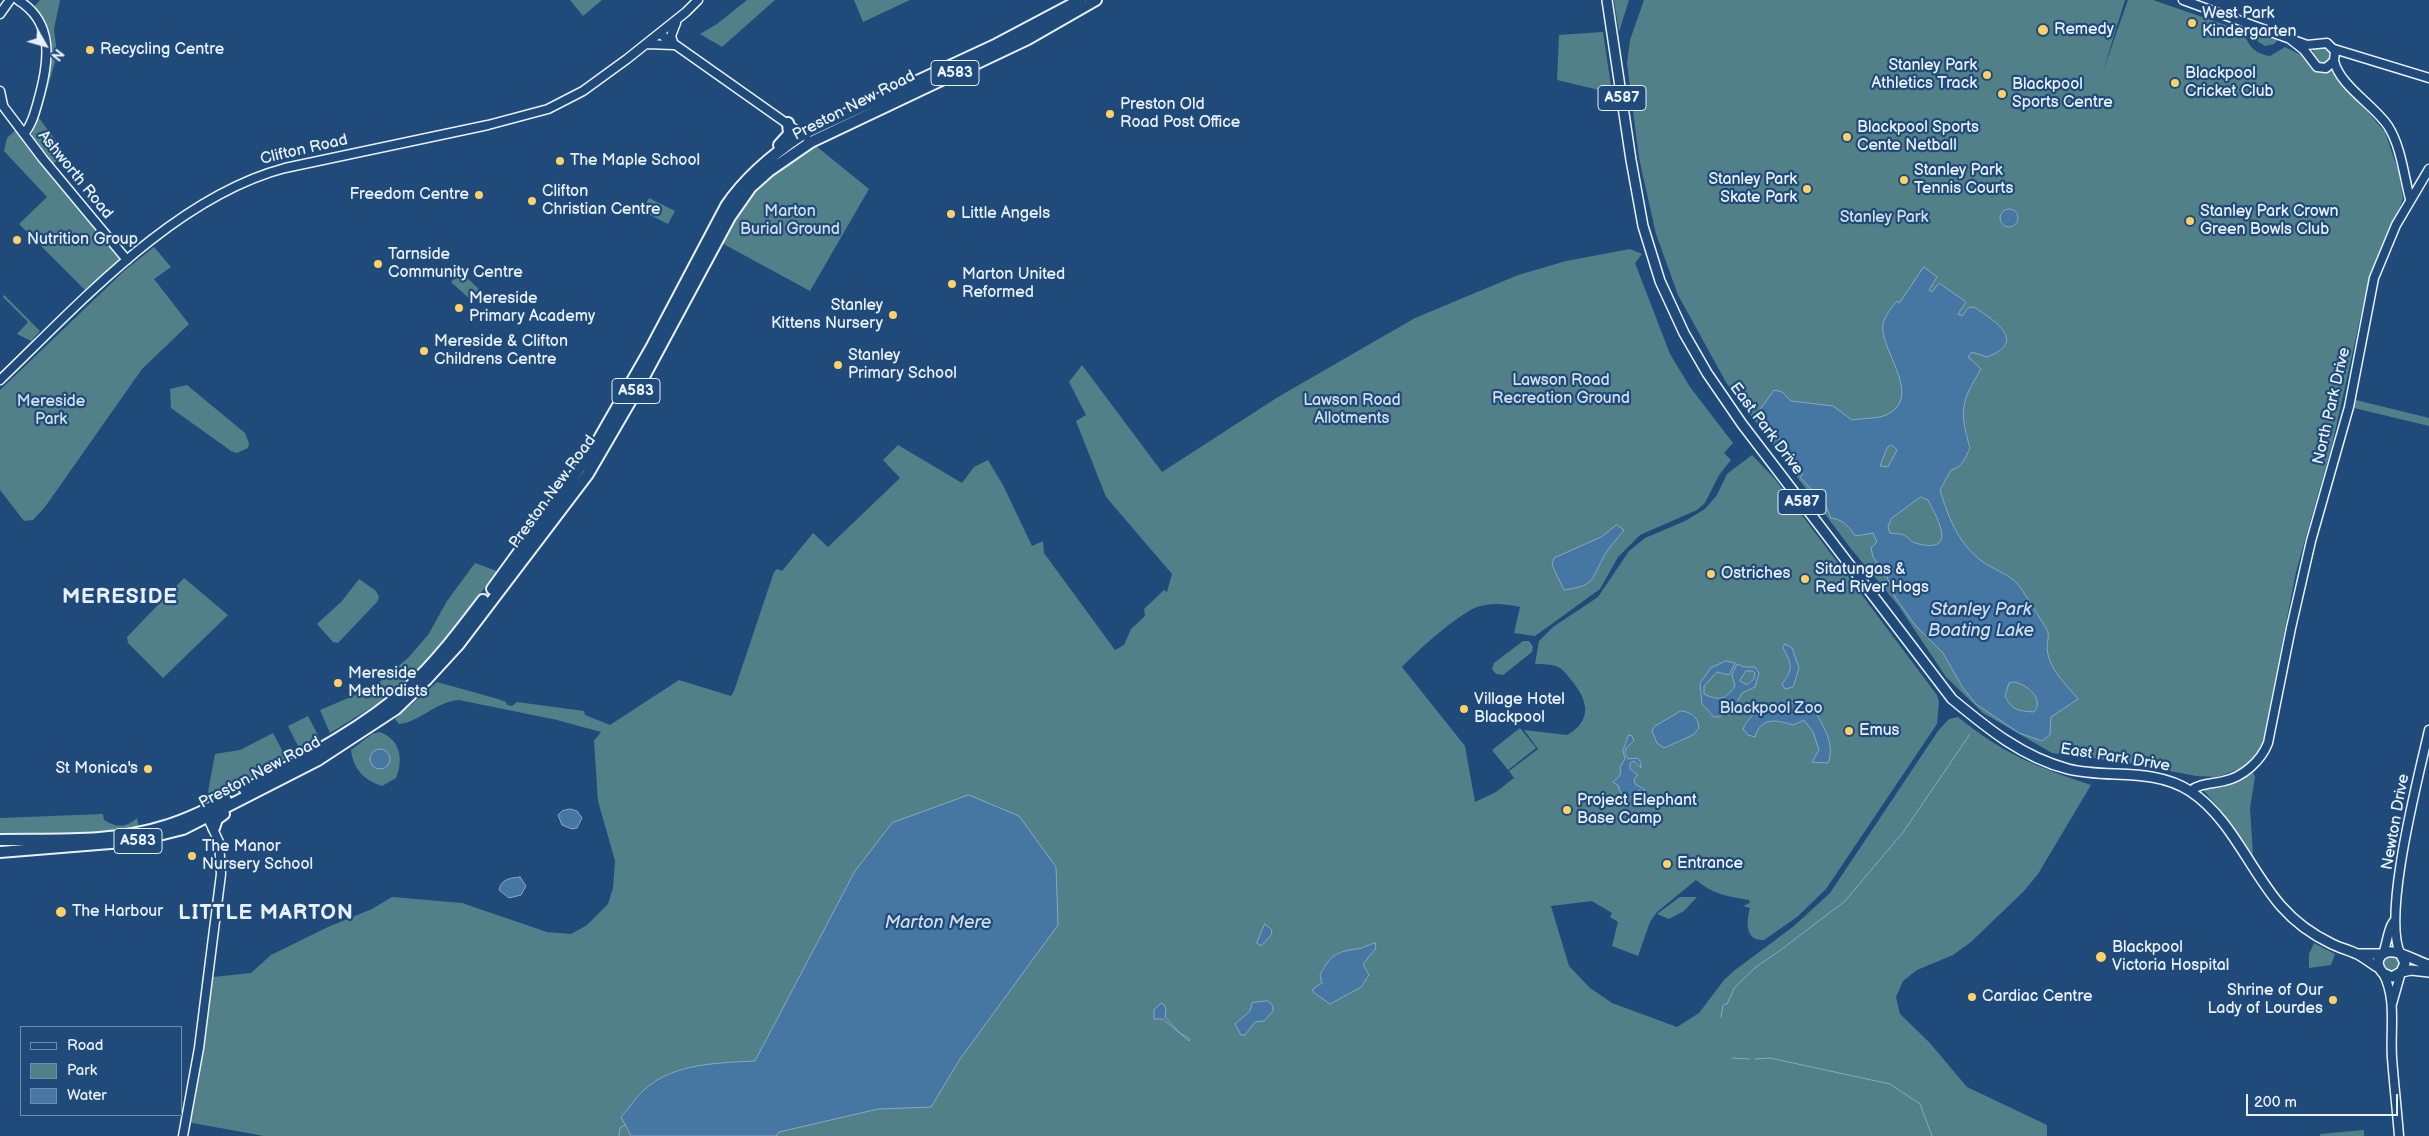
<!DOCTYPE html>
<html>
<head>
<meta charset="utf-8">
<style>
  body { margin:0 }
  #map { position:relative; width:2429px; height:1136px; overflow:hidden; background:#1f4a7a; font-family:"Balsamiq Sans",sans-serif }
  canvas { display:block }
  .legend { position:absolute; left:20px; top:1026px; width:162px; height:90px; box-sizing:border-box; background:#1f4a7a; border:1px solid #6f8dac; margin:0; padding:6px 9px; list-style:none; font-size:15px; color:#e8f1f8 }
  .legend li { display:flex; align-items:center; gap:10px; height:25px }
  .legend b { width:25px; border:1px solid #6f8dac }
  .north { position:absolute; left:20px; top:20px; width:50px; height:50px; -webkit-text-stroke:4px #1f4a7a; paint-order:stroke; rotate:128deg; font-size:14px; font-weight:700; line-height:20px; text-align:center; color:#e8f1f8 }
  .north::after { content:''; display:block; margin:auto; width:18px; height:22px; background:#e8f1f8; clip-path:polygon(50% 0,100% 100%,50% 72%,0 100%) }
  .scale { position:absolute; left:2246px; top:1094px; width:152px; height:22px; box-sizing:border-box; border:2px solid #e8f1f8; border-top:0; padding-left:6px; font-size:15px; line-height:18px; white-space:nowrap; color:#e8f1f8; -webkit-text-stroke:4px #1f4a7a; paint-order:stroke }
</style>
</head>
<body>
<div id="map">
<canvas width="2429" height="1136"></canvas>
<ul class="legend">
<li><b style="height:6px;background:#1f4a7a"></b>Road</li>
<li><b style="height:14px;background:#528089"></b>Park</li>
<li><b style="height:14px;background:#4577a2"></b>Water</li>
</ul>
<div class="north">N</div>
<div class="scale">200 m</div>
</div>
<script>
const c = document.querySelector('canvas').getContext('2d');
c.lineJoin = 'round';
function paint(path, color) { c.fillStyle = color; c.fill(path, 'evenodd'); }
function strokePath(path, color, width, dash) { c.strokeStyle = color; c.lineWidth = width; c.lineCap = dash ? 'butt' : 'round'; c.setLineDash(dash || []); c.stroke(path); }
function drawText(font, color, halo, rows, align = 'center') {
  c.font = font + ' "Balsamiq Sans",sans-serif'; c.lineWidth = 4.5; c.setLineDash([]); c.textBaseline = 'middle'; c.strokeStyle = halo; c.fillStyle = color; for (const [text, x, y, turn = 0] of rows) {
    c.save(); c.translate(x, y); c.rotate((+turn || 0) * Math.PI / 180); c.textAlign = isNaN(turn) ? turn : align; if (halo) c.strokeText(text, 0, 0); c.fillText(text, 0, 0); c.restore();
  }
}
paint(new Path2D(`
  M40,0H60L54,29L57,55L39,118L62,149L64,155L53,164L31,139L49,51L32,9Z
  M570,0H602L583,16Z
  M747,0H775L722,47L700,34L717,24Z
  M854,0H910L863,22Z
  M1614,0H1629L1619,32Z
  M1644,0H2125L2103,71L2128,0H2153L2243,31C2249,46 2253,53 2270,56L2285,47L2299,54L2302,51L2311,64L2333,66L2336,76L2385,132L2399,173L2403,199L2369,279L2332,445L2296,572L2262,746L2258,754L2244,767L2218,777L2196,776L2123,762L2052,753L1983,713L1946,677L1898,605L1852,550L1727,384L1678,295L1656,234L1639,158L1627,63L1630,40Z
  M1603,32L1612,93L1557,80L1559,35Z
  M2254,32L2278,40L2274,44L2265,46L2257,41Z
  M2312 55a10 10 0 1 1 20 0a10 10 0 1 1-20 0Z
  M19,127L125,257L87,292L19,224L47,197L4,151L7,138Z
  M811,142L869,189L810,291L718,241L746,192Z
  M649,198L675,211L668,224L642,211Z
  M154,247L171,267L154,279L189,324L142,369L45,507L33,520L24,521L0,490V390L124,271Z
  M1630,249L1642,254L1635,263L1670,354L1690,387L1733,443L1724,453L1731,460L1719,475L1705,503L1697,510L1640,535L1618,557L1600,589L1535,636L1514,633L1520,607C1506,604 1491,602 1477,607C1457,615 1417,651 1402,667L1465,746L1475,802L1496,792L1514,778L1509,771L1538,749L1524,730L1567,735C1593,720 1588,701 1572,681C1568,676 1563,669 1558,667C1552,664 1542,664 1535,664L1539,641L1553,627L1598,597L1629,551L1645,538L1685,521L1705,509L1717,495L1727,474L1752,455L1774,478L1937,695L1939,702L1937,724L1826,889L1797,917L1764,940C1745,941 1746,922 1750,908L1743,906L1750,903L1749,900C1729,897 1712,894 1696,880L1657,912L1650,922L1638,956L1612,946L1618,922L1610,917L1612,913L1592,901L1551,906L1569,966L1590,988L1612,1003L1677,1027L1699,1013L1724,980L1735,970L1794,926L1830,893L1938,731L1949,719L1958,717C2005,755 2035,766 2091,785L2038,874L2024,891L1971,942L1953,955L1917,970L1903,981L1896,997L1900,1014L1929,1042L1967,1087L2047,1125V1136H264L187,1122L213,977L251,973L271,955L328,927L372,909L392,897L462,903L547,932L571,934L587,925L608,904L613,888L615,861L598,801L594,741L601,732L557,720L459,700C435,702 418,723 399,724L395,719L437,682L498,699L506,702L507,705L512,706L517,702L584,711L585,715L610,725L679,680L731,696L734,691L774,572L777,569L782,571L813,533L828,547L900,478L883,460L898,445L962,483L974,467L988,460L1003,485L1032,546L1043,541L1044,553L1115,650L1124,645L1131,629L1145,616L1144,609L1164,590L1167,592L1172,574L1106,497L1076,421L1086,415L1069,382L1082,365L1162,472L1278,397L1415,318L1518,275L1566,261Z
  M461,272L481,291L472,301L451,282Z
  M4,295L40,331L31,341L17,334L28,322L3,297Z
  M187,385L245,433L249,443L248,448L237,453L231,451L171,408L170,389Z
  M2356,400L2429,418V426L2354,408Z
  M475,563L497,571L465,615L419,669L377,704L330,733L320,710L372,688L408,658L428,635L447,601Z
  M184,578L228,615L163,678L128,643L127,637Z
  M359,579L376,591L379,597L377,602L338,643L333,642L317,624L342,601Z
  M1523,641H1529L1533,647L1532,652L1503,675L1496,674L1492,669L1494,663Z
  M308,716L320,739L300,750L288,726Z
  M1520,728L1536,748L1508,770L1492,750Z
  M379,732C400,738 404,760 396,778L382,786C364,780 353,769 351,750L372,734Z
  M273,733L286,758L206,803L215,754L240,750Z
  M2252,770L2255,777L2250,808L2253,855L2219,808L2203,790L2230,783Z
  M103,814L104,820C117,828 126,828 137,818L140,832L0,840V818Z
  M1680,897H1697L1684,911L1669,919L1657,914Z
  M2314,943L2335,954L2331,965L2309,968V954Z
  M2383 963a8 8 0 1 1 16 0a8 8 0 1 1-16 0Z
  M2364,1130V1136H2320V1134Z`), '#528089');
const water = new Path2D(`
  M2000 218a9 9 0 1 1 18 0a9 9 0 1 1-18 0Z
  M1924,267L1937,277L1929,290L1932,292L1939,283L1966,302L1958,314L1962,316L1968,308L1974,307C1993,320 2029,341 1987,357L1972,352L1968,357L1981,369C1961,402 1959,410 1970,448C1965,458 1963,467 1951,470L1940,490C1948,516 1957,541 1979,559C1992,570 2013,574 2022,590C2026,596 2047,629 2048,632C2049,637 2047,643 2047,648C2049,670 2065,683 2078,699L2051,717L2050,735L2042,741L2019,733L1976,704L1963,688L1943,653L1915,625L1895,597L1885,572L1873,557L1871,548L1877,542L1873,533L1855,536C1850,527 1842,519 1831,518L1821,495L1810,488L1800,477L1803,474L1792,460L1787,445C1775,437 1762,426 1759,411L1774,390L1782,392L1791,401L1833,406L1852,420C1862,418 1877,419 1886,415C1925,397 1879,350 1883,324C1885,316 1891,308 1897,301L1899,303ZM1892,445L1897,450L1888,467L1880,466L1887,448ZM1921,497L1928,500C1939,521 1958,555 1915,543C1910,541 1909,538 1905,536C1902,533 1895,534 1890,533L1888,527L1891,519ZM2014,682C2026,684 2045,698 2034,712C2019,711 2011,710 2005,696L2009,683Z
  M1617,525L1624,530C1617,539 1608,548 1603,558C1590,583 1594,585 1564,590L1552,565L1554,558L1601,537Z
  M1785,644L1792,648L1799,668L1793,687L1785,689L1782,684C1794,668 1792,665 1783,648Z
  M1726,661L1735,663L1729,675L1717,672L1704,686V694C1718,701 1726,700 1735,686L1732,675L1737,664L1744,667H1755L1759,673L1755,687L1742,693C1738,703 1725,718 1714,717L1702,704L1700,683L1711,668ZM1746,671H1753L1755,673L1754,679L1747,685L1740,681Z
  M1786,702L1813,708C1822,724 1836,744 1828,763L1812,762L1819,750L1813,732L1804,720L1793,725C1777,720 1761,716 1755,737L1748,735L1743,729C1751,711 1767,705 1786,702Z
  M1681,711C1691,712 1698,717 1699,728L1693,735L1664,748L1657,743L1652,731L1654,727Z
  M1629,735L1632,736L1634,741L1626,748L1625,753L1628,759L1637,758L1640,761L1641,768L1634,761L1630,763V769L1638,775L1634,779L1635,784L1645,790L1643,792L1639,790L1632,797L1624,796L1619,790V786L1613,782C1618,777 1622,777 1620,767L1625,759L1623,751Z
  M370 759a10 10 0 1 1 20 0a10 10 0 1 1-20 0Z
  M969,795L1019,816L1056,867L1058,925L960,1059L931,1107L878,1109L779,1132L776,1136H631L621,1117C629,1109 635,1098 644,1090C673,1063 718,1063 755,1061L855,871L892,823Z
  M570,809L577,811L582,818L577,828L572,829L562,825L558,815L562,811Z
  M520,877L526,886L521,895L509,898L499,890C501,879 510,878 520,877Z
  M1265,924L1271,929L1272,934L1261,946L1257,943Z
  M1375,943L1376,948L1363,964L1369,975L1361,987L1330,1004L1313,992V989L1322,983L1320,975C1330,956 1335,952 1356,949C1363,949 1369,944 1375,943Z
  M1268,1001L1273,1006V1011L1264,1021L1255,1022L1245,1035H1241L1235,1024L1250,1011L1252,1003Z
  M1162,1003L1166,1008L1165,1017L1180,1033L1190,1039L1189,1041L1163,1019H1154V1010Z`);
paint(water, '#4577a2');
strokePath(water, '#86a8c4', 1);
strokePath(new Path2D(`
  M1721,1017L1723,1005L1727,1004L1735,987L1756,967L1782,949L1845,901L1904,831L1970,734
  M1732,1058L1750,1059
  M1755,1059L1770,1058L1890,1084L1920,1104L1932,1136
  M619,1136L620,1128L625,1125`), '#86a8c4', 1);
const secondary = new Path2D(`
  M18,0C54,22 49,60 40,94C36,108 33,123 24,134
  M2183,0L2307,45L2327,43L2335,51L2334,61L2326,68L2317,67L2304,50L2285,35
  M0,14L10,0
  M660,34L806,137
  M647,44L674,45L671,36L676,23
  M2334,49L2429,78
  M2334,61C2340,86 2374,105 2388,126C2401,146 2404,176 2410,199
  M0,91L3,105
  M0,102L43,159L127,260
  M0,380C80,303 175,197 285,168L488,125L548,109L583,91L627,59L686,12L698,0
  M2190,791C2200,783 2212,784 2224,781C2243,777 2261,761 2268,743L2291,628L2311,541L2349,407L2374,278L2396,225L2429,169
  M2383,954C2387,944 2388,927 2395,920
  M2401,955C2381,918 2419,775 2429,730
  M2383,973C2397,999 2390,1030 2392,1058C2394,1084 2397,1110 2399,1136
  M2392,1004L2401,972
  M183,1136L199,1048L221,874L219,842L205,812`);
const primary = new Path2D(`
  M1607,0L1631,160L1643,226L1660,281L1684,333L1707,373L1742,424L1952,699C1987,728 2022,757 2068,769C2108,779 2153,767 2190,791C2231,818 2249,869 2281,906C2295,922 2313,935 2332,944C2340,948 2349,950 2357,954C2365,958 2372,964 2379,968
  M2358,954H2383
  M2401,955L2405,963L2401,972L2392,977L2383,973C2379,969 2377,964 2379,959C2387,941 2416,962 2429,965
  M2402,972L2411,970L2429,972`);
const highway = new Path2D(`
  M779,145L789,134L788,123
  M492,589L592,451L651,348L726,206C746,176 773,154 803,134L997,44L1080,0
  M245,790C301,760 362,729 409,687C437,661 460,630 483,600
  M214,828L217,819L224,814
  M0,840C54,839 113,843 165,826C186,820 206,810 226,800
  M0,852L135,841L183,829L318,760L396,709L426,680L459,644L588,474L638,388L730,217L751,187L769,171L811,142L1028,39L1096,0`);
strokePath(secondary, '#e8f1f8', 11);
strokePath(primary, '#e8f1f8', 12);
strokePath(highway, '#e8f1f8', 14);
strokePath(secondary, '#1f4a7a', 8);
strokePath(primary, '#1f4a7a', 9);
strokePath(highway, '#1f4a7a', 10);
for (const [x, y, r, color] of [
  [2192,23,5,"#ffd166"],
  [2043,30,6,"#ffd166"],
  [90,50,5,"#ffd166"],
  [1987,75,5,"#ffd166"],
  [2175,83,5,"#ffd166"],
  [2002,94,5,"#ffd166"],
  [1110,114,5,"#ffd166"],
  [1847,137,5,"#ffd166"],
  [560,161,5,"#ffd166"],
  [1904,180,5,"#ffd166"],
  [1807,189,5,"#ffd166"],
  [479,195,5,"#ffd166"],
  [532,201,5,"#ffd166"],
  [951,214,5,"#ffd166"],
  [2190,221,5,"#ffd166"],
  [17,240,5,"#ffd166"],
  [378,264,5,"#ffd166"],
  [952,284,5,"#ffd166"],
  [459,308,5,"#ffd166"],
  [893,315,5,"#ffd166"],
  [424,351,5,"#ffd166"],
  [838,365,5,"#ffd166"],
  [1711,574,5,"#ffd166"],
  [1805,579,5,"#ffd166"],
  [338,683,5,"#ffd166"],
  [1464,709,5,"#ffd166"],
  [1849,731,5,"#ffd166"],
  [148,769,5,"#ffd166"],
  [1567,810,5,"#ffd166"],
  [192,856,5,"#ffd166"],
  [1667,864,5,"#ffd166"],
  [61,912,6,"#ffd166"],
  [2101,957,6,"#ffd166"],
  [1972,997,5,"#ffd166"],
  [2333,1000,5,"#ffd166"]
]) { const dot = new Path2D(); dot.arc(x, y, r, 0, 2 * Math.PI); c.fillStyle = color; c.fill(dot); strokePath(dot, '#1f4a7a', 2); }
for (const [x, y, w] of [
  [955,73,48],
  [1622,98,48],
  [636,391,48],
  [1802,502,48],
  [138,841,48]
]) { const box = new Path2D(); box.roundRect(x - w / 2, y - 12.5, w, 25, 4); c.fillStyle = '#1f4a7a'; c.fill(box); strokePath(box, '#e8f1f8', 1); }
drawText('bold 15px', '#e8f1f8', null, [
  ["A583",955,73],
  ["A587",1622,98],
  ["A583",636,391],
  ["A587",1802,502],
  ["A583",138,841]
]);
drawText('16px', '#e8f1f8', '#1f4a7a', [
  ["West Park",2202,14],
  ["Kindergarten",2202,32],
  ["Remedy",2054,30],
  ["Recycling Centre",100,50],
  ["Stanley Park",1977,66,"right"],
  ["Athletics Track",1977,84,"right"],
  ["Blackpool",2185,74],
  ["Cricket Club",2185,92],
  ["Blackpool",2012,85],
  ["Sports Centre",2012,103],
  ["Preston Old",1120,105],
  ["Road Post Office",1120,123],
  ["Blackpool Sports",1857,128],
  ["Cente Netball",1857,146],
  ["The Maple School",570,161],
  ["Stanley Park",1914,171],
  ["Tennis Courts",1914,189],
  ["Stanley Park",1797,180,"right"],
  ["Skate Park",1797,198,"right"],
  ["Clifton",542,192],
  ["Christian Centre",542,210],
  ["Freedom Centre",469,195,"right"],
  ["Stanley Park Crown",2200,212],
  ["Green Bowls Club",2200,230],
  ["Little Angels",961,214],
  ["Nutrition Group",27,240],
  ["Tarnside",388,255],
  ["Community Centre",388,273],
  ["Marton United",962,275],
  ["Reformed",962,293],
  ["Mereside",469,299],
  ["Primary Academy",469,317],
  ["Stanley",883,306,"right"],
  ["Kittens Nursery",883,324,"right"],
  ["Mereside & Clifton",434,342],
  ["Childrens Centre",434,360],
  ["Stanley",848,356],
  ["Primary School",848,374],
  ["Sitatungas &",1815,570],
  ["Red River Hogs",1815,588],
  ["Ostriches",1721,574],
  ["Mereside",348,674],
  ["Methodists",348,692],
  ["Village Hotel",1474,700],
  ["Blackpool",1474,718],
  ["Emus",1859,731],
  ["St Monica's",138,769,"right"],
  ["Project Elephant",1577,801],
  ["Base Camp",1577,819],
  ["The Manor",202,847],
  ["Nursery School",202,865],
  ["Entrance",1677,864],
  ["The Harbour",72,912],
  ["Blackpool",2112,948],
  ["Victoria Hospital",2112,966],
  ["Shrine of Our",2323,991,"right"],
  ["Lady of Lourdes",2323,1009,"right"],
  ["Cardiac Centre",1982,997]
], 'left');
drawText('16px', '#e8f1f8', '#1f4a7a', [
  ["Preston New Road",854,106,-27],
  ["Clifton Road",304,150,-13],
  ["Ashworth Road",75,175,51],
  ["North Park Drive",2332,406,-77],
  ["East Park Drive",1766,429,53],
  ["Preston New Road",553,492,-54],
  ["East Park Drive",2115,758,9],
  ["Preston New Road",260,773,-28],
  ["Newton Drive",2396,822,-80]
]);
drawText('16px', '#d2e0e7', '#1f4a7a', [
  ["Marton",790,212],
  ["Burial Ground",790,230],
  ["Stanley Park",1884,218],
  ["Lawson Road",1561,381],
  ["Recreation Ground",1561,399],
  ["Lawson Road",1352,401],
  ["Allotments",1352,419],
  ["Mereside",51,402],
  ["Park",51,420],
  ["Blackpool Zoo",1771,709]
]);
drawText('italic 18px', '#d0dfeb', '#1f4a7a', [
  ["Stanley Park",1981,610],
  ["Boating Lake",1981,631],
  ["Marton Mere",938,923]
]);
c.letterSpacing = '1px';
drawText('bold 21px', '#e8f1f8', '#1f4a7a', [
  ["MERESIDE",120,598],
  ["LITTLE MARTON",266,914]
]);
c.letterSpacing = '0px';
</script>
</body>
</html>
